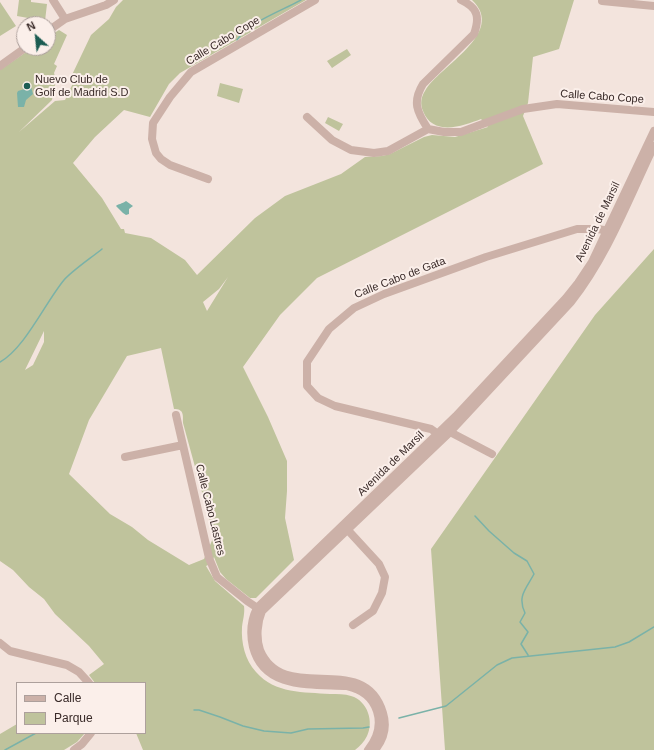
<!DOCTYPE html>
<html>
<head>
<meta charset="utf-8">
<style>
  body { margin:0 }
  #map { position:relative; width:654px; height:750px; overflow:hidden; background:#f3e4dd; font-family:Arial,sans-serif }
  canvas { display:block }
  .legend { position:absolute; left:16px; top:682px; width:130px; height:52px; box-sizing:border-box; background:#fbefea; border:1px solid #ada09c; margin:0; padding:5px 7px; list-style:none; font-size:12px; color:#392a28 }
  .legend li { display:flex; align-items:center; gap:8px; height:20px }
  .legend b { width:20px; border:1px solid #ada09c }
  .north { position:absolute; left:16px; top:16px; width:40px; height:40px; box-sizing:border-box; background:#fbefea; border:1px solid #ada09c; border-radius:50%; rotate:333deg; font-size:11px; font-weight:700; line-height:16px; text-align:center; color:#392a28 }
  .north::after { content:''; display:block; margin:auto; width:14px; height:18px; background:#1c5c52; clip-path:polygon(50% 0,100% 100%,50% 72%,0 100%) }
</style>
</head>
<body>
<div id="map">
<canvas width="654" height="750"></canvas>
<ul class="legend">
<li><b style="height:5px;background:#ccb1a8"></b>Calle</li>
<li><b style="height:11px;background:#bfc39c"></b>Parque</li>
</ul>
<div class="north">N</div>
</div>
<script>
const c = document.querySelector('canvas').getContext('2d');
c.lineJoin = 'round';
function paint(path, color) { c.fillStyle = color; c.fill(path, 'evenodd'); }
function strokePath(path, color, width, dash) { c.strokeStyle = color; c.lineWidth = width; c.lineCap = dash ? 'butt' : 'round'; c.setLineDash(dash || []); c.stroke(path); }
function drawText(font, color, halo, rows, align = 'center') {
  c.font = font + ' Arial,sans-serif'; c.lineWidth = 4; c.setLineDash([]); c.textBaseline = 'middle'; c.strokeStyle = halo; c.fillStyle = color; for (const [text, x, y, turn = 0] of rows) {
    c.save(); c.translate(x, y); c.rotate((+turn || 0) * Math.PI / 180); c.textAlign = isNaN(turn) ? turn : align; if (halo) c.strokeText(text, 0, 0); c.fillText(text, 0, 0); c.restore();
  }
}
paint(new Path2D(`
  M19,0H31V2L47,4L45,21L17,16Z
  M123,0H306L180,73L169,84L150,117L124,110L95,137L73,163L102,198L121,229H124L125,233L151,238L185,260L197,275L255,218L285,196L341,174L365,157L382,156L390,154L424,137L432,135L455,137L488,127L481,119C463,126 433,137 423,111C420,104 421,97 425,91C439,66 507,33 472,0H574L559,49L533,57L528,103L523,116L543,164L317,278L280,315L243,367L268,417L287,461V491L285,518L294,560L256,598H250L226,579L220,572L214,557L212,563L206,566L215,581L244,606C245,613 243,619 242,627C241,643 245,660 256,672C275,694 304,692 330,694C337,694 345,694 351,696C368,701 374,722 367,736C364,742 360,746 355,750H143L136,733H145V683H95L89,675L104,664L89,646L55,614L44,599L29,587L13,570L0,561V70L32,48H48V37L59,30L67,35L54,64L57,66L54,73L56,80L52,100L19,132L55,101L65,100L75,79L71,77L91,35L109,19L116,7ZM228,277L207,311L203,302L219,289ZM44,331V342L33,365L25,370ZM161,348L174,409C184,409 183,415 183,423L214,536L204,559L189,565L148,540L132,527L110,514L69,474L89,420L127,356Z
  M0,2L16,26L0,36Z
  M347,49L351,55L332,68L327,61Z
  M220,83L243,89L239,103L217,96Z
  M328,117L343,124L339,131L325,123Z
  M654,249V750H445L431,549L595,315Z
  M17,724V733H85L77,742L64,750H0V734Z`), '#bfc39c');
paint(new Path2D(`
  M31,87L33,94L26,100L24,107H18L17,93L18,91Z
  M126,201L133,206L129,209V214L126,215L123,213L116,206C118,204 122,204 126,201Z`), '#7ab2a8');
strokePath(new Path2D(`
  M237,40C249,22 281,11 301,0
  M0,362C25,348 45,303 64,280C73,270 91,258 102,249
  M475,516L489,531L514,553L527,561L534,574C526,589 517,596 525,613L520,622L528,632L521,644L528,655
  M194,710H199L220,717L243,726L264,731L291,733L308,729L363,728L369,727
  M399,718L446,706L497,665L512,658L615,647L629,642L654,627
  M5,750L36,733`), '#7ab2a8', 1.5);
strokePath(new Path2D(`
  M53,0L65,19
  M461,0C478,8 480,17 474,34L423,84C412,102 417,112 428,129L444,132H461L523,109L557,104L654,112
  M602,1L654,6
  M48,31L65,19L106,5L114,0
  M0,66L25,48
  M307,117L332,140L351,150L374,153L388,151L428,129
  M208,179L170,165L161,159L156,153L152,139L153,123L170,97L191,72L315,0
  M176,415L209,558L217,577L247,601L262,611
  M450,432L492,454
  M438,434L431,429L335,406L318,398L307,386V362L329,329L354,308L384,294L486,257L577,229H597L611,231
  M125,457L183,445
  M345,527L379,564L385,577L382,593L373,611L353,625
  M0,643L10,651L67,665L79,672L89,683
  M74,750L82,744L91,733
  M368,750C388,725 379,693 347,686C312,684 264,690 253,647C250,634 251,620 257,608L456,416L566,298L578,283L592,262L654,131
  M375,750C384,739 387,726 383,713C364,649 284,707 260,650C256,638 257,623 262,611L450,432L571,302C607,257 629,198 654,146`), '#ccb1a8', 8);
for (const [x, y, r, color] of [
  [27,86,4,"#1c5c52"]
]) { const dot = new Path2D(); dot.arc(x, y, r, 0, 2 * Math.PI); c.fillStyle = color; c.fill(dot); strokePath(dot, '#fbefea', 1.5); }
drawText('11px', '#392a28', '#fbefea', [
  ["Calle Cabo Cope",223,41,-31],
  ["Calle Cabo Cope",602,97,4],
  ["Avenida de Marsil",598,222,-64],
  ["Calle Cabo de Gata",400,278,-21],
  ["Avenida de Marsil",391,464,-44],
  ["Calle Cabo Lastres",210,510,76]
]);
drawText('11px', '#392a28', '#fbefea', [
  ["Nuevo Club de",35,80],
  ["Golf de Madrid S.D",35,93]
], 'left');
</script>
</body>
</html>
